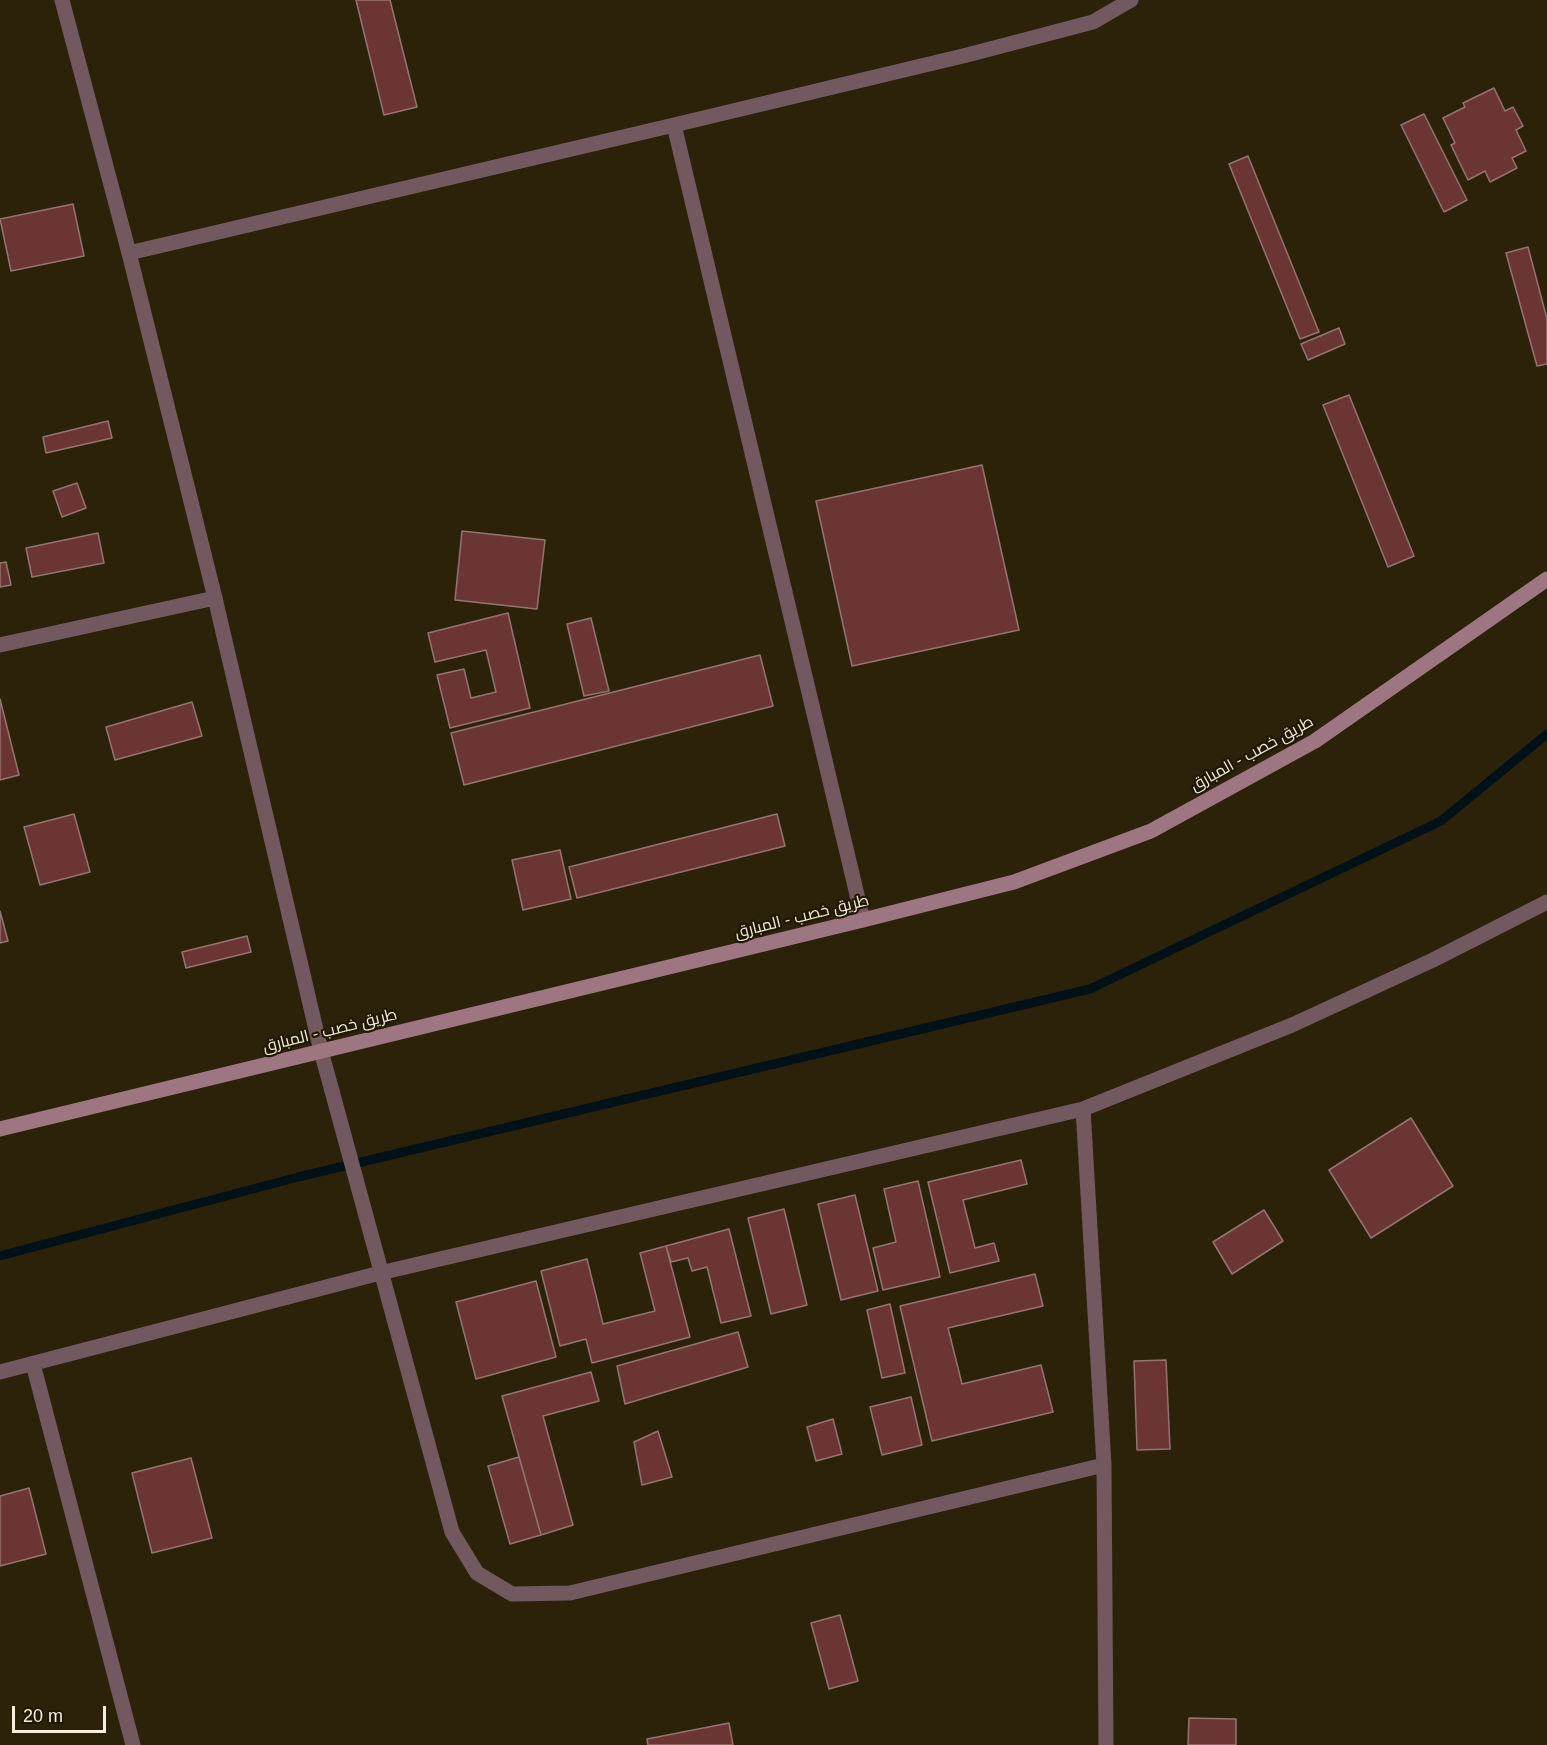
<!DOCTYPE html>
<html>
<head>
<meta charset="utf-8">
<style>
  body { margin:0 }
  #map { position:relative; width:1547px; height:1745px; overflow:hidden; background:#2c220a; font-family:Helvetica,sans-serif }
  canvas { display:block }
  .scale { position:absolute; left:12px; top:1706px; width:94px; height:27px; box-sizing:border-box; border:3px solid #f6f0e1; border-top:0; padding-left:8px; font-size:18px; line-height:21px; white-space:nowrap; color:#f6f0e1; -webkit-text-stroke:4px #221802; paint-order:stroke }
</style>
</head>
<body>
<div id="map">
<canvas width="1547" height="1745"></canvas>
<div class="scale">20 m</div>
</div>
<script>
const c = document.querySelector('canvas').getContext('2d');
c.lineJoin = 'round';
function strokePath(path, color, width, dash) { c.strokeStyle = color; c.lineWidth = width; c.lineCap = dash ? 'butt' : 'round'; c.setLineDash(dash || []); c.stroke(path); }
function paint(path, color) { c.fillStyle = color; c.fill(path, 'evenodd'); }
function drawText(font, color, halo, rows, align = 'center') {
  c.font = font + ' Helvetica,Cairo,sans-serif'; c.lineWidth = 4.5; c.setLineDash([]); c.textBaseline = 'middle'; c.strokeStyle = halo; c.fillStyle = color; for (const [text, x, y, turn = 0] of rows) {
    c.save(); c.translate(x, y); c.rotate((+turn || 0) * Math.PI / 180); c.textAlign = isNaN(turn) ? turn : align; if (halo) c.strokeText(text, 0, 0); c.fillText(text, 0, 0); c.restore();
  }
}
strokePath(new Path2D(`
  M0,1256L298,1177L1090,989L1441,821L1547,734`), '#001118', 9);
const building = new Path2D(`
  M356,0H390L417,107L384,115Z
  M1494,88L1505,111L1513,107L1523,126L1516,130L1526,151L1512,158L1517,168L1490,182L1485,171L1468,180L1451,145L1455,143L1443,118L1465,107L1463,103Z
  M1424,114L1467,200L1444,212L1401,125Z
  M1248,156L1319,332L1300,339L1229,164Z
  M73,204L84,256L11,271L0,219Z
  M1528,247L1547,319V364L1537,366L1506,253Z
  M1339,328L1345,344L1308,360L1301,344Z
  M1349,395L1414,556L1388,567L1323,405Z
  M108,421L112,438L46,453L43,437Z
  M982,465L1019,630L852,666L816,501Z
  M77,483L86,508L62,517L53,491Z
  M462,531L545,540L537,609L455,600Z
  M98,533L104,563L32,577L26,548Z
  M6,562L11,585L0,587V563Z
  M508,613L530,708L450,728L437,675L464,669L471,698L496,692L486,650L435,662L428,633Z
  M591,618L609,691L584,696L567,624Z
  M760,655L773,706L464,785L451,733Z
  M0,699L19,775L0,780Z
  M192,702L202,736L115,760L106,727Z
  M74,814L90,872L40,885L24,827Z
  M777,814L785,846L577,898L569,867Z
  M560,850L571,899L523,910L512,860Z
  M0,911L8,941L0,943Z
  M247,936L251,952L186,968L182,952Z
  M1411,1118L1453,1186L1371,1238L1329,1170Z
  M1021,1160L1027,1184L963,1200L975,1248L994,1243L999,1261L950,1273L928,1182Z
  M918,1181L940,1277L883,1290L873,1248L896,1242L884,1189Z
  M855,1195L878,1291L841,1300L818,1204Z
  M784,1209L807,1305L771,1314L748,1218Z
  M1264,1210L1283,1241L1232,1274L1213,1242Z
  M729,1229L751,1316L721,1323L707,1267L692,1271L688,1258L671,1262L666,1246Z
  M666,1246L690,1337L592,1363L586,1339L560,1346L541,1271L587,1259L603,1324L655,1311L640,1253Z
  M1035,1274L1043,1306L948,1328L962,1384L1041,1365L1053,1412L932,1441L900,1306Z
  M536,1281L556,1357L476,1379L456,1302Z
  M890,1304L905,1373L882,1378L867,1310Z
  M738,1332L748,1367L625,1404L617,1366Z
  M1166,1360L1170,1449L1137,1450L1134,1361Z
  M591,1372L599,1401L543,1416L573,1525L541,1535L502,1396Z
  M911,1397L922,1445L882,1455L870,1407Z
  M833,1419L842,1454L816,1461L807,1427Z
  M658,1431L672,1477L642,1485L634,1442Z
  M519,1457L541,1535L510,1544L488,1466Z
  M191,1458L212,1538L152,1553L132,1473Z
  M29,1488L46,1554L0,1566V1496Z
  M840,1615L858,1681L829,1689L811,1623Z
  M1189,1718L1236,1719V1745H1188Z
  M729,1723L733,1745H648L647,1739Z`);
paint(building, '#6b3533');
strokePath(building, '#947471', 1.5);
strokePath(new Path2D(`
  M129,253L674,125
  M0,645L215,598
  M863,920L674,125L967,55L1093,22L1131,0
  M332,1091L452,1532L477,1573L512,1594L570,1593L1104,1465
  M1083,1109L1104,1465L1106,1745
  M33,1364L133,1745
  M0,1372L380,1273L1083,1109L1292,1025L1433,960L1547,902`), '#72585f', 15);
strokePath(new Path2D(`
  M62,0L129,253L215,598L321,1051L332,1091`), '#72585f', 15);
strokePath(new Path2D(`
  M0,1129L863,920L1014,882L1151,831L1315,741L1547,579`), '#9e7681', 15);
drawText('16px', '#f6f0e1', '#221802', [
  ["طريق خصب - المبارق",1252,754,-29],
  ["طريق خصب - المبارق",802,917,-14],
  ["طريق خصب - المبارق",330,1031,-14]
]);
</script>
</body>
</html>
